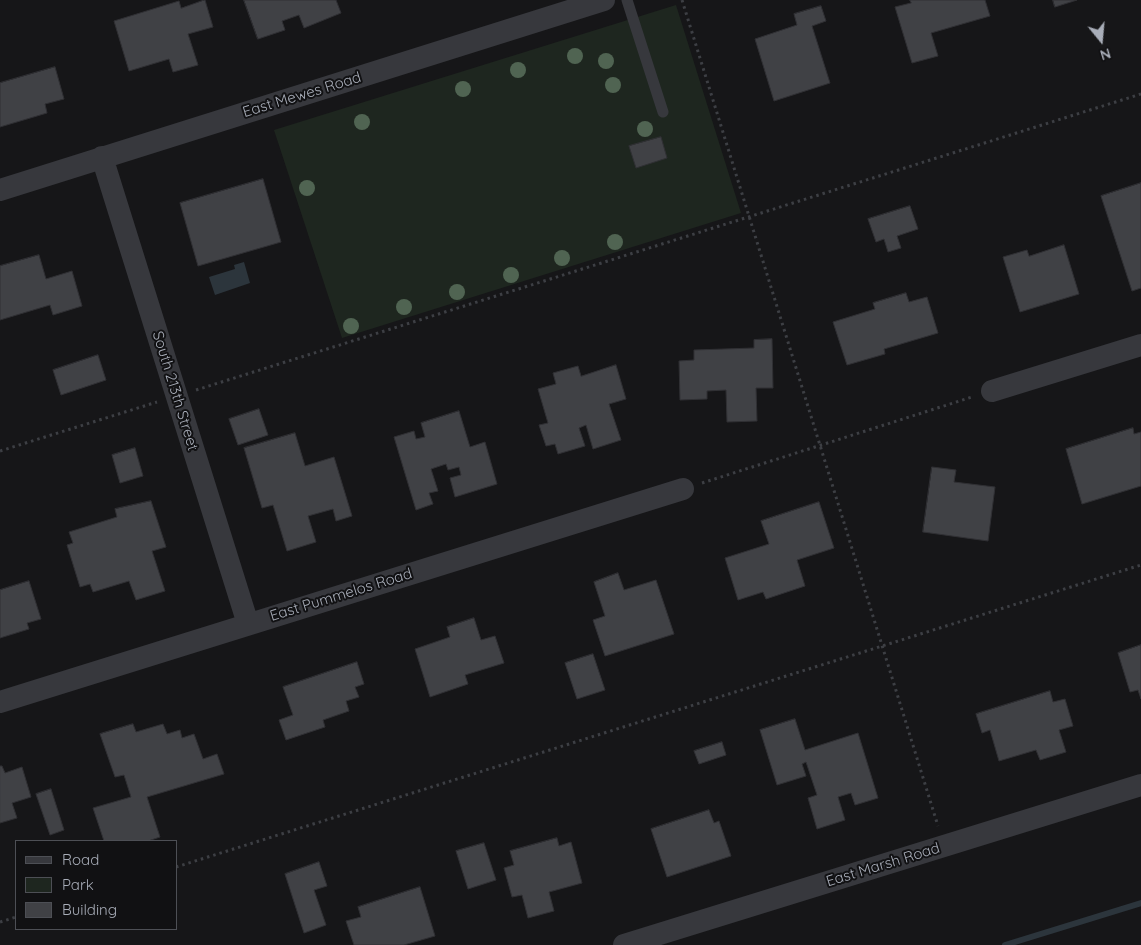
<!DOCTYPE html>
<html>
<head>
<meta charset="utf-8">
<style>
  body { margin:0 }
  #map { position:relative; width:1141px; height:945px; overflow:hidden; background:#161618; font-family:Quicksand,sans-serif }
  canvas { display:block }
  .legend { position:absolute; left:15px; top:840px; width:162px; height:90px; box-sizing:border-box; background:#111113; border:1px solid #4d4f55; margin:0; padding:6px 9px; list-style:none; font-size:15px; color:#a8adb8 }
  .legend li { display:flex; align-items:center; gap:10px; height:25px }
  .legend b { width:25px; border:1px solid #4d4f55 }
  .north { position:absolute; left:1076px; top:15px; width:50px; height:50px; -webkit-text-stroke:4px #111113; paint-order:stroke; rotate:163deg; font-size:14px; font-weight:700; line-height:20px; text-align:center; color:#a8adb8 }
  .north::after { content:''; display:block; margin:auto; width:18px; height:22px; background:#a8adb8; clip-path:polygon(50% 0,100% 100%,50% 72%,0 100%) }
</style>
</head>
<body>
<div id="map">
<canvas width="1141" height="945"></canvas>
<ul class="legend">
<li><b style="height:6px;background:#37383d"></b>Road</li>
<li><b style="height:14px;background:#1e261f"></b>Park</li>
<li><b style="height:14px;background:#404145"></b>Building</li>
</ul>
<div class="north">N</div>
</div>
<script>
const c = document.querySelector('canvas').getContext('2d');
c.lineJoin = 'round';
function paint(path, color) { c.fillStyle = color; c.fill(path, 'evenodd'); }
function strokePath(path, color, width, dash) { c.strokeStyle = color; c.lineWidth = width; c.lineCap = dash ? 'butt' : 'round'; c.setLineDash(dash || []); c.stroke(path); }
function drawText(font, color, halo, rows, align = 'center') {
  c.font = font + ' Quicksand,sans-serif'; c.lineWidth = 4; c.setLineDash([]); c.textBaseline = 'middle'; c.strokeStyle = halo; c.fillStyle = color; for (const [text, x, y, turn = 0] of rows) {
    c.save(); c.translate(x, y); c.rotate((+turn || 0) * Math.PI / 180); c.textAlign = isNaN(turn) ? turn : align; if (halo) c.strokeText(text, 0, 0); c.fillText(text, 0, 0); c.restore();
  }
}
paint(new Path2D(`
  M676,5L741,213L342,338L274,130Z`), '#1e261f');
paint(new Path2D(`
  M244,262L250,283L215,295L209,277L235,269L234,265Z`), '#2c353c');
strokePath(new Path2D(`
  M1005,945L1141,903`), '#2c353c', 6);
const building = new Path2D(`
  M205,0L213,27L188,34L198,65L173,72L169,59L129,71L114,21L179,1L181,8Z
  M244,0H336L341,13L304,28L299,15L282,21L285,30L258,39Z
  M910,0H985L990,16L931,33L938,56L912,63L895,7L911,3Z
  M1053,0H1077L1055,7Z
  M821,6L826,21L812,26L830,83L774,101L755,39L797,25L794,14Z
  M55,67L64,99L45,104L47,113L0,127V83Z
  M661,137L667,158L636,168L629,146Z
  M263,179L281,242L198,266L180,203Z
  M1141,183V288L1132,291L1101,196Z
  M910,206L918,229L897,236L901,248L888,252L884,239L876,242L868,219Z
  M1064,245L1079,294L1020,312L1003,257L1027,250L1029,256Z
  M39,255L46,279L72,271L82,306L53,315L50,305L0,320V266Z
  M906,293L909,302L927,297L938,333L884,349L885,354L847,365L833,322L875,309L873,303Z
  M772,339L773,388H756L757,421L727,422L726,390L707,391V399L680,400L679,361L694,360V350L754,348V340Z
  M98,355L106,380L61,395L53,370Z
  M616,365L626,399L609,404L621,440L593,449L586,425L579,428L585,446L558,454L555,444L546,446L539,425L548,423L538,389L556,384L553,373L578,366L581,376Z
  M259,409L268,435L238,445L229,419Z
  M459,411L470,447L485,442L497,484L455,497L450,478L461,475L459,467L448,470L446,464L431,469L438,491L429,493L433,504L416,510L394,437L414,431L416,439L425,437L421,423Z
  M1133,428L1134,434L1141,432V486L1082,504L1066,449Z
  M295,433L305,466L334,457L352,516L336,521L333,509L308,516L316,542L287,551L273,505L262,508L244,448Z
  M135,448L143,476L120,483L112,455Z
  M932,467L956,470L954,482L995,487L988,541L923,532Z
  M151,501L166,547L152,551L165,591L136,600L129,581L93,592L90,584L80,587L67,545L73,543L69,532L117,517L115,509Z
  M819,502L834,548L797,560L805,586L766,599L763,592L738,600L725,558L769,544L761,521Z
  M618,573L624,590L656,580L674,634L605,656L593,620L605,616L594,582Z
  M29,581L41,619L27,623L29,629L0,638V590Z
  M474,618L481,640L495,636L504,663L465,675L468,684L430,697L415,649L450,637L447,627Z
  M1141,645V699L1138,690L1130,692L1118,653Z
  M593,654L605,690L577,699L565,663Z
  M357,662L364,684L355,687L359,697L346,701L349,711L323,720L325,727L286,740L279,720L293,715L283,687Z
  M1050,691L1053,702L1065,699L1073,726L1059,730L1066,752L1040,760L1036,750L999,761L990,730L982,733L976,714Z
  M795,719L805,750L858,733L878,798L855,805L851,793L838,797L845,820L817,829L808,798L817,795L806,762L802,764L806,776L777,785L760,730Z
  M133,724L136,732L163,724L167,734L180,730L182,738L194,734L203,759L217,754L224,774L147,797L160,837L148,841H104L93,808L131,797L124,775L115,777L100,734Z
  M722,742L726,755L699,764L694,751Z
  M0,766H2L5,773L22,767L31,797L12,803L17,818L0,823Z
  M51,789L64,830L50,835L36,794Z
  M709,810L714,823L719,821L731,856L667,877L651,829Z
  M557,838L559,846L571,842L582,883L549,892L554,911L528,918L522,895L512,897L504,868L514,865L510,851Z
  M484,843L496,880L468,889L456,851Z
  M319,862L327,886L314,890L326,925L304,933L285,874Z
  M420,887L435,936L404,945H354L346,921L361,917L358,907Z`);
paint(building, '#404145');
strokePath(building, '#303034', 1);
strokePath(new Path2D(`
  M682,0L938,826
  M196,390L1141,94
  M0,451L157,402
  M702,483L972,397
  M176,867L1141,565
  M0,922L16,917`), '#3d3f44', 3, [2.5, 4]);
strokePath(new Path2D(`
  M627,0L663,112`), '#37383d', 11);
strokePath(new Path2D(`
  M102,157L248,624
  M0,190L604,0
  M992,391L1141,345
  M0,702L683,489
  M624,945L1141,785`), '#37383d', 22);
c.fillStyle = '#506452';
for (const [x, y] of [
  [575,56],
  [606,61],
  [518,70],
  [613,85],
  [463,89],
  [362,122],
  [645,129],
  [307,188],
  [615,242],
  [562,258],
  [511,275],
  [457,292],
  [404,307],
  [351,326]
]) { c.beginPath(); c.arc(x, y, 8, 0, 2 * Math.PI); c.fill(); }
drawText('15px', '#a8adb8', '#111113', [
  ["East Mewes Road",302,95,-17],
  ["South 213th Street",175,391,73],
  ["East Pummelos Road",341,595,-17],
  ["East Marsh Road",883,865,-17]
]);
</script>
</body>
</html>
